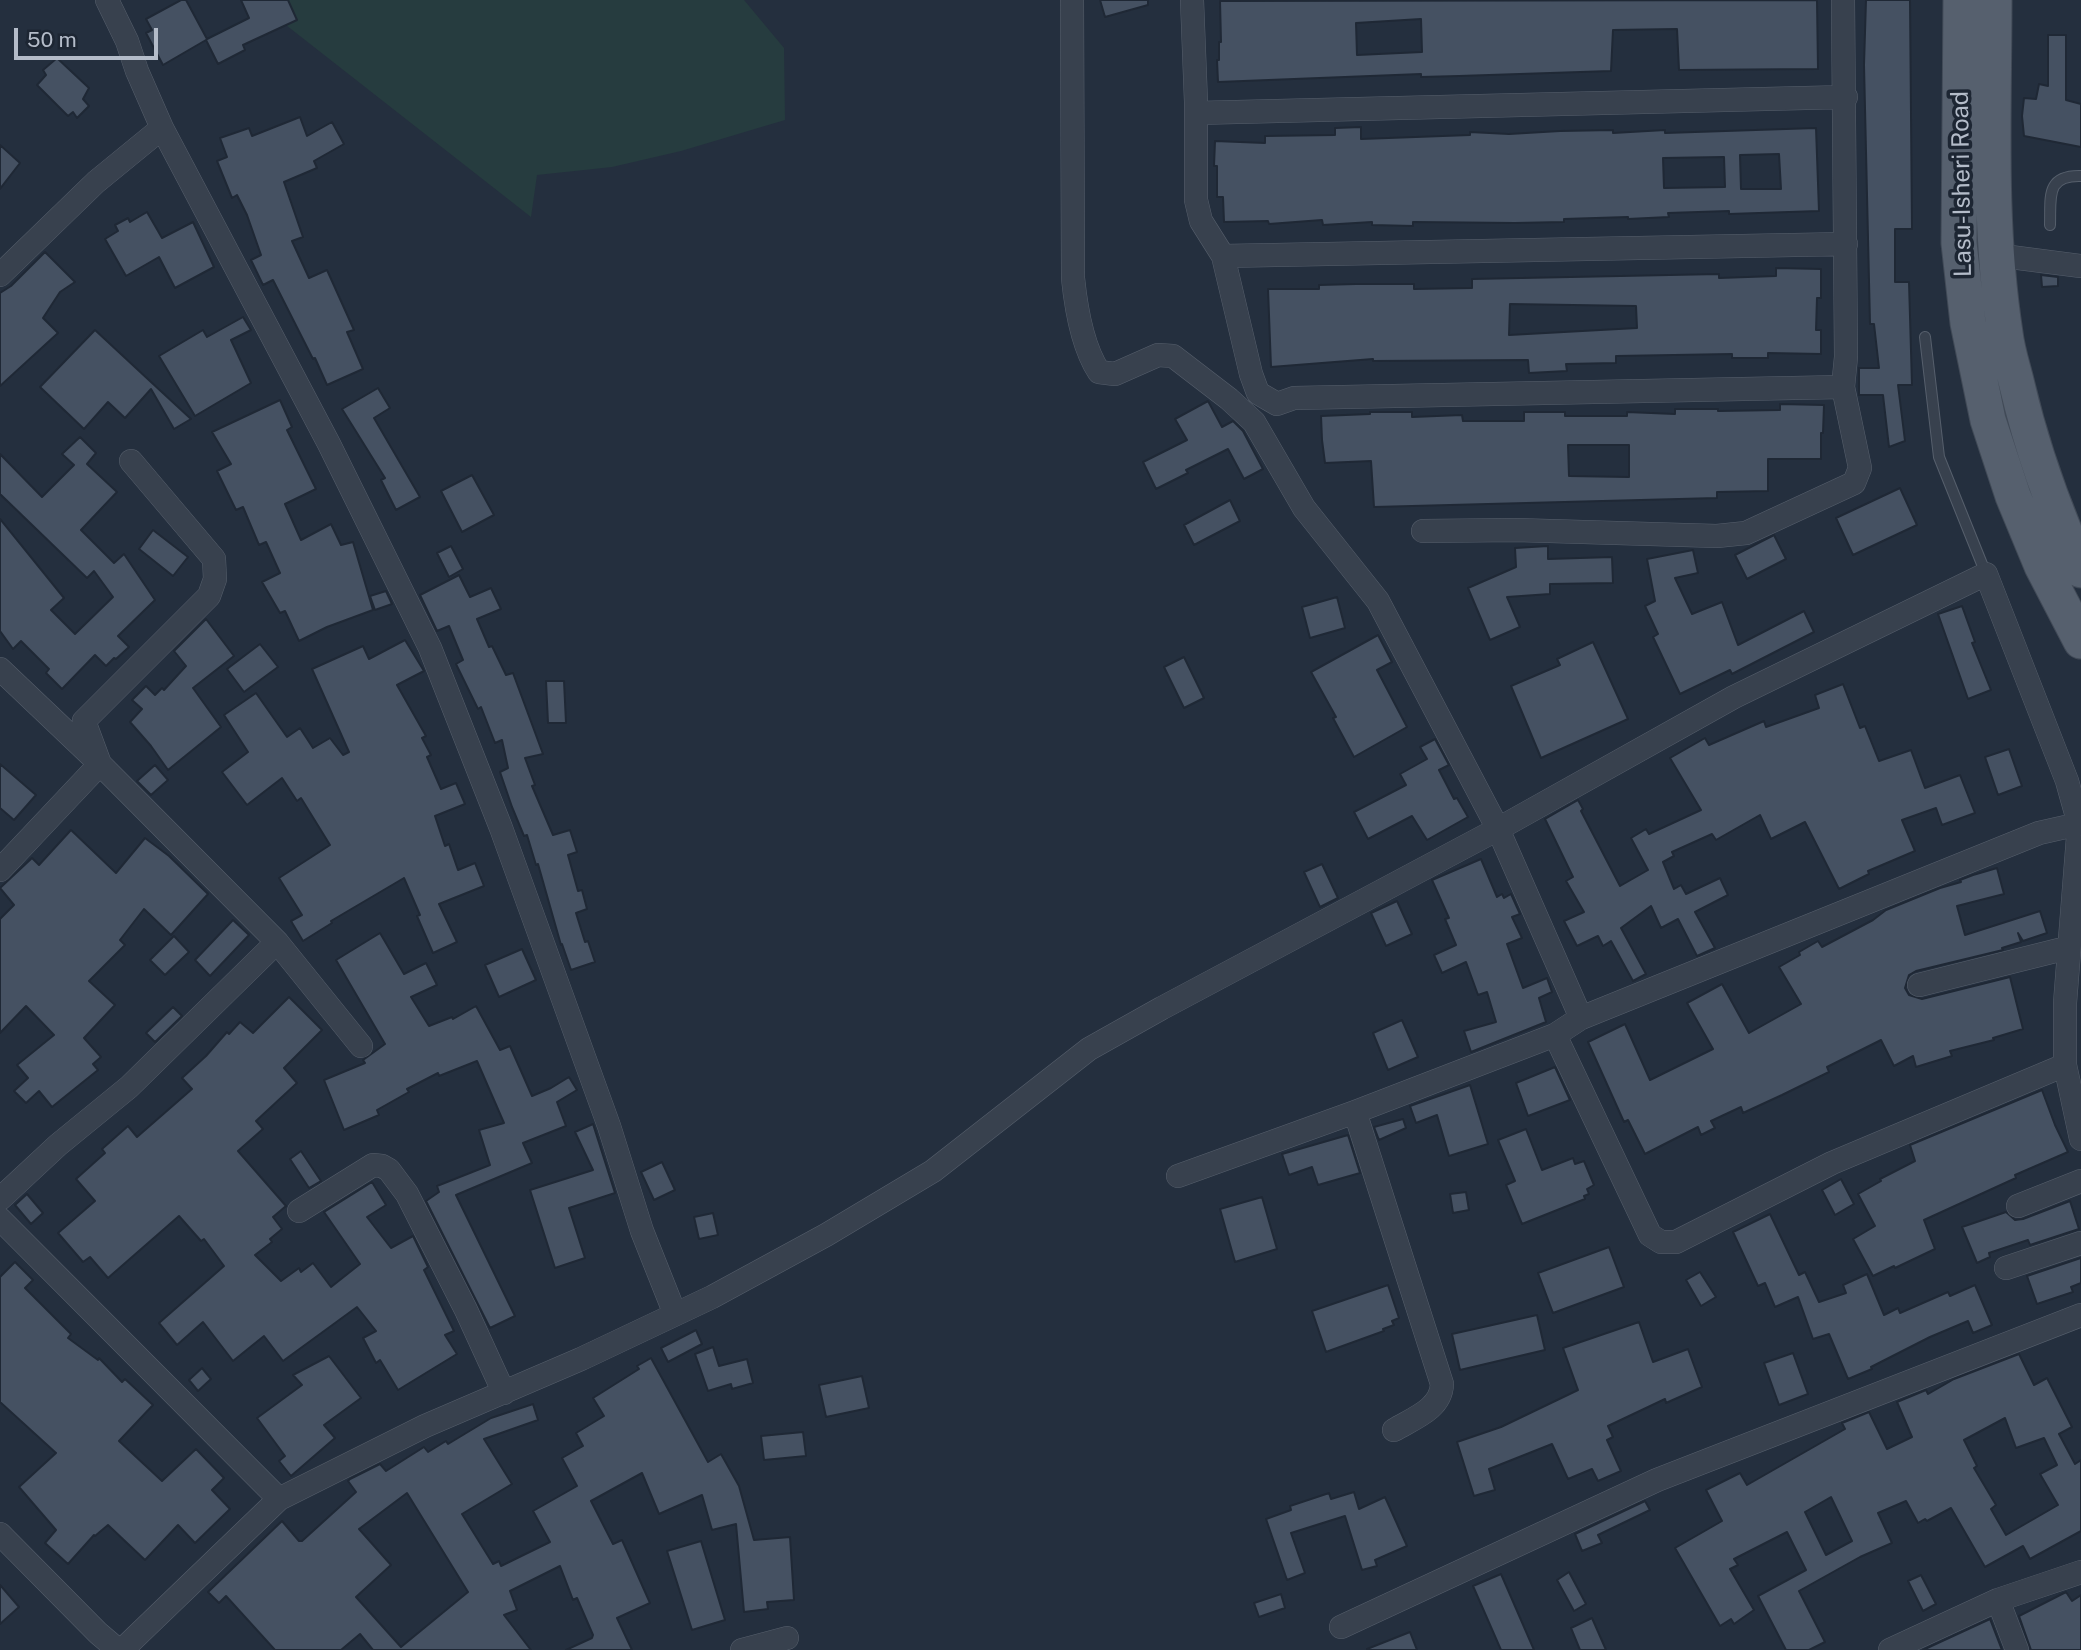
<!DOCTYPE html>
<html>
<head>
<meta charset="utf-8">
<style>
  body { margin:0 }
  #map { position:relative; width:2081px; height:1650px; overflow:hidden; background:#242f3e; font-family:"Public Sans",sans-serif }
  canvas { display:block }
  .scale { position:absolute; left:14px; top:28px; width:144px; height:32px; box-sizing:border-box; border:4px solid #b4bcc9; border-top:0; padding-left:9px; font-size:21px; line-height:24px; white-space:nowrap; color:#b4bcc9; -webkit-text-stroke:5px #1d2633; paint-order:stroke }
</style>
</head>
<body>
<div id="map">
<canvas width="2081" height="1650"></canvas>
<div class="scale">50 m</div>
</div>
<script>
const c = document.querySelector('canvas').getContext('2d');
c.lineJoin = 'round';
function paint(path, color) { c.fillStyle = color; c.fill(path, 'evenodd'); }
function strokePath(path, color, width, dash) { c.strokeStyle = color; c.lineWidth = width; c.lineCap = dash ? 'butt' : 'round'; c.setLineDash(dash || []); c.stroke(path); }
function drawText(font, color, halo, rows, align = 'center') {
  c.font = font + ' "Public Sans",sans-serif'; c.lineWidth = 7; c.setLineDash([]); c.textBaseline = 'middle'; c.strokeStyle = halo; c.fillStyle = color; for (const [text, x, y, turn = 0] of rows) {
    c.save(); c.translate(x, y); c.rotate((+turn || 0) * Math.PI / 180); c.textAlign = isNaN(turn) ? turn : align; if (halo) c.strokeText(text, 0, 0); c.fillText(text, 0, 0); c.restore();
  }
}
paint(new Path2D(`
  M254,0H744L784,48L785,120L681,151L612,167L537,175L531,217Z`), '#263c3f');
const building = new Path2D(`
  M181,0H186L207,39L249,18L241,0H288L297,20L243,45L245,50L218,64L206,40L163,65L146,33L152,30L146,19Z
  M1100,0H1148V5L1105,17Z
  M1817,0L1818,69L1679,70L1677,29L1613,30L1611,71L1459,76L1421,77V74L1218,82L1217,60H1219V42H1221L1220,1ZM1421,19L1422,52L1357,55L1356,23Z
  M1866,0H1910L1912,229H1895V282H1909L1912,385H1898L1905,441L1889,447L1883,395H1859V368H1879L1874,324H1870L1864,65Z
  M2048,35H2066V100L2081,104V147L2024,136L2022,116L2024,98L2036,99L2039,84L2048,86Z
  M57,58L89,88L83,99L89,106L77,118L73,112L68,116L37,85L46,75L43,70Z
  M300,117L307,136L332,122L344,144L314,161L317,168L284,182L303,237L292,241L309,278L327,270L354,330L347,332L363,369L327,385L315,358L313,359L273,280L263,285L251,260L261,255L247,215L237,195L232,198L217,161L227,157L220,138L249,128L252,136Z
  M1361,127V139L1470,135V132L1509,134L1560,131L1613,130V133L1665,130V133L1816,128L1819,211L1729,214V211L1668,213L1669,217L1628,219V217L1564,219V222L1515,223L1413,222V226L1372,225V222L1323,225L1322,220L1269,224L1268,221L1224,222L1223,197H1217V166H1214L1215,141L1265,143V136L1335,135V128ZM1779,154L1781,189H1741L1740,155ZM1724,157L1725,187L1664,188L1663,158Z
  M0,145L20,163L0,189Z
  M147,212L162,238L193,222L214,267L175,288L159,257L126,276L105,239L118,231L115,225L128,218L130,222Z
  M45,252L75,282L60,292L43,318L58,333L0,386V293L11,286Z
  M1776,268L1821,269V298H1817L1816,330H1821V354L1768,353V358H1732V354L1616,356V363L1566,364L1567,371L1529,373L1528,360L1373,361V359L1271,367L1268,289H1319V285L1356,284H1414V289L1472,288V279L1719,274V278L1776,276ZM1510,304L1636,306L1637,328L1509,335Z
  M2041,275L2058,277V286L2042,287Z
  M243,317L251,330L231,340L251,383L195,416L159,356L203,330L207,337Z
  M95,330L151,382L191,419L174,429L151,389L125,418L108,402L84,429L40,387Z
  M378,388L390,408L374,418L420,497L396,510L381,480L385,478L342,409Z
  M280,400L292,427L287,430L316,489L285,504L301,540L331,524L341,545L353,542L373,610L327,627L299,641L285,611L280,613L262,582L280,573L266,542L259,545L243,507L236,510L217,471L231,464L212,432Z
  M1208,401L1222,427L1233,421L1243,431L1263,469L1244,479L1228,449L1186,470L1188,473L1156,489L1143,462L1187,440L1175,419Z
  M1780,404L1824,405L1823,433H1821V459H1768V491L1717,492V498L1374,507L1371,461L1325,463L1322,440L1321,416L1370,414V412H1412V417L1462,415L1463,421H1524V412H1565V416H1627V412L1675,414V409H1718V411L1780,410ZM1568,445H1629V477L1569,476Z
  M80,437L96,453L87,464L117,492L81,530L114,563L124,554L155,600L118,636L129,647L116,659L114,658L106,666L95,655L62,689L46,673L49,669L21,641L13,649L0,631V519L64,598L51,610L75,634L113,597L94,571L87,578L0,494V454L42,497L74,465L62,454Z
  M472,475L494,515L462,532L441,491Z
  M1900,488L1917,525L1853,555L1836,518Z
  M1230,500L1240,521L1194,545L1184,525Z
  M153,530L188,557L173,576L139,549Z
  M1774,535L1786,559L1747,579L1735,555Z
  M451,546L463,569L449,577L437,553Z
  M1548,546V559L1612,557L1613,583L1550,584V594L1507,597L1520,627L1490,640L1468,588L1516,567L1515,548Z
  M1693,550L1698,573L1675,578L1692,614L1722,602L1738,645L1804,611L1814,632L1732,674L1730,670L1680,694L1653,637L1658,634L1645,606L1655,601L1647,559Z
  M459,575L470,597L491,588L501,609L477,619L489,647L492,646L506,675L513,673L543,754L525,758L535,785L532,786L553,835L570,830L577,852L568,855L578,891L582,890L587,909L576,913L585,942L588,941L595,962L571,970L562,944L561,945L538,864L536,865L527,835L524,836L512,807L500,772L508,768L502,740L495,743L481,707L478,709L456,664L463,660L449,626L437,631L420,595Z
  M386,591L392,604L375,610L370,596Z
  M1337,597L1345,628L1310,638L1302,607Z
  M1962,606L1975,642L1972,643L1991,690L1968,699L1938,614Z
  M206,619L234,656L193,688L221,727L168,770L151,746L130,722L142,709L132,700L146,686L155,695L162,688L164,690L186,666L174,651Z
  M1378,635L1392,662L1377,670L1407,727L1354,757L1333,718L1336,717L1311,672Z
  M405,640L424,671L397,685L426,736L422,738L431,755L427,757L441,789L456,783L465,804L435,816L445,846L449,844L458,870L475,863L484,886L439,904L457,942L433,953L417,916L420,915L404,878L331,921L332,923L303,941L291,921L302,915L279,878L330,845L301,798L297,801L282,778L247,805L222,772L248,752L224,715L256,693L287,737L300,728L313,748L330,738L343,755L349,752L312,669L363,646L369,659Z
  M1593,642L1628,719L1541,758L1511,686L1560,665L1557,659Z
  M260,644L278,667L244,692L227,669Z
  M1184,657L1204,698L1184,708L1164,667Z
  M546,681H564L566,723H548Z
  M1843,684L1860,728L1865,726L1879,761L1911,750L1925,788L1960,775L1975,813L1942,825L1936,808L1902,820L1915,851L1868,871L1869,874L1839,889L1805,822L1771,839L1760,815L1716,840L1712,834L1672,852L1674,856L1663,862L1674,889L1681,885L1686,894L1720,878L1728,895L1695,912L1715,948L1697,956L1678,919L1661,928L1651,906L1621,928L1646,974L1633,981L1611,941L1603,946L1598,936L1577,946L1564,921L1584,912L1566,881L1573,877L1545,819L1578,800L1583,809L1581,811L1620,886L1648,870L1631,838L1646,829L1649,834L1701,810L1670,758L1705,738L1709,745L1764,721L1766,727L1819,708L1815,695Z
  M1435,739L1449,765L1439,770L1454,799L1457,798L1468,817L1427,840L1412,816L1368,839L1354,812L1406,785L1400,774L1427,759L1420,747Z
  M2009,749L2022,786L1998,795L1985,757Z
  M0,764L36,795L14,820L0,808Z
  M155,765L168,780L151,795L137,781Z
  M71,830L116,873L145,838L169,856L208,894L171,935L144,909L120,940L125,945L89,981L115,1005L84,1038L101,1057L93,1064L98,1070L52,1107L39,1091L26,1103L14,1091L28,1078L17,1065L54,1035L26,1006L0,1033V919L14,905L0,888L32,858L39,865Z
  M1481,859L1497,897L1502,894L1504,898L1511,894L1520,914L1512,917L1522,938L1507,944L1523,988L1547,978L1552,992L1539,998L1546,1022L1471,1052L1464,1031L1496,1022L1487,992L1478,995L1466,962L1442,973L1434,955L1456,945L1445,919L1449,918L1432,880Z
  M1322,864L1338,898L1320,907L1304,872Z
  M1997,868L2004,894L1957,906L1965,935L2040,911L2047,933L2023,941L2018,933L2021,942L2002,948L2003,950L1916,971L1909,975L1905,988L1909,995L1922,999L2010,977L2023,1029L1993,1038L1994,1040L1950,1051L1952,1056L1916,1067L1913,1056L1894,1066L1881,1040L1827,1067L1829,1072L1782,1095L1743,1113L1741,1107L1711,1121L1715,1128L1701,1135L1698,1127L1645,1154L1628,1120L1624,1122L1588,1042L1625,1024L1650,1080L1713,1049L1687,1003L1722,984L1749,1033L1801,1004L1779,967L1800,955L1799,952L1818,941L1822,947L1873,920L1886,910L1940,888L1961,882L1960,880L1973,875Z
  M1397,901L1412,934L1386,946L1371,913Z
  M233,920L249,935L210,976L195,960Z
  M380,933L404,974L426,963L437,985L411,997L429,1026L452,1017L453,1019L476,1006L500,1050L510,1046L532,1096L551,1088L569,1077L577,1090L557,1102L566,1126L523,1143L532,1163L456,1195L515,1316L490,1328L426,1201L439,1192L437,1186L490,1165L479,1130L504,1123L477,1061L439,1076L438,1073L407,1089L409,1092L377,1110L379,1115L344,1130L324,1080L365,1063L363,1060L385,1044L336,960Z
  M174,936L189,952L165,975L150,960Z
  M522,949L536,980L499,997L485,965Z
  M289,997L322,1030L284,1068L297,1083L256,1121L263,1129L238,1151L286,1206L273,1217L282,1229L270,1239L272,1242L255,1255L281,1281L299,1268L301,1272L313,1263L331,1287L360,1264L324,1212L372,1182L386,1205L367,1217L391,1248L413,1236L428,1267L424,1270L454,1331L445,1335L457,1354L398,1390L380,1360L376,1363L363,1338L376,1331L357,1307L283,1361L264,1336L233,1361L203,1322L177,1345L159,1323L224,1266L204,1239L201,1241L179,1216L108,1278L90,1257L83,1262L58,1233L95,1201L76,1179L105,1153L102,1149L128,1126L137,1137L192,1089L182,1078L206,1056L227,1032L229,1034L240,1022L253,1033Z
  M173,1007L182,1016L155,1042L146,1033Z
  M1402,1020L1418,1057L1388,1070L1373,1033Z
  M1555,1067L1570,1100L1528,1116L1516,1083Z
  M1470,1085L1488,1144L1449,1156L1437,1115L1416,1123L1410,1106Z
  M2042,1090L2055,1125L2068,1152L2015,1175L2016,1178L1924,1220L1935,1249L1895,1268L1894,1266L1873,1276L1853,1239L1875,1226L1858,1194L1881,1181L1880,1179L1915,1161L1910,1145Z
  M1403,1119L1406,1128L1379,1140L1374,1127Z
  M593,1124L615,1193L569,1208L585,1258L555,1268L530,1190L593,1170L575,1132Z
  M1526,1129L1542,1170L1573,1158L1575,1164L1584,1161L1594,1185L1587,1189L1589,1194L1584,1196L1585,1199L1522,1224L1506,1185L1515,1181L1498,1140Z
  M1348,1135L1360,1173L1318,1185L1312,1167L1289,1175L1282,1154Z
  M301,1151L321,1181L309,1188L290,1159Z
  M662,1162L675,1190L654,1200L641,1172Z
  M1841,1179L1854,1204L1835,1215L1822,1190Z
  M1466,1192L1469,1210L1453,1213L1450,1194Z
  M27,1194L43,1213L31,1224L15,1205Z
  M1262,1197L1277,1249L1235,1262L1220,1209Z
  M2070,1201L2079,1229L2030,1245L2028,1240L1989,1253L1990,1257L1977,1263L1962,1227L2006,1212L2015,1220L2023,1219Z
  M713,1213L718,1235L699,1239L694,1217Z
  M1770,1214L1799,1275L1805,1272L1819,1302L1846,1293L1843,1285L1867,1274L1884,1315L1898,1308L1900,1313L1948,1292L1950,1296L1975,1285L1992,1325L1973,1333L1968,1321L1930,1337L1871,1367L1872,1369L1848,1379L1829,1334L1813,1339L1798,1297L1775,1307L1765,1283L1758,1286L1733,1232Z
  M1609,1247L1624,1287L1553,1313L1538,1273Z
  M2081,1258V1283L2071,1287L2073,1292L2037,1304L2027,1276Z
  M15,1262L33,1280L25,1288L71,1334L68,1338L98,1360L99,1358L122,1382L125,1379L153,1405L119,1441L162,1481L196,1449L224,1478L212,1490L230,1509L195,1543L178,1525L145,1560L108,1525L95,1536L94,1535L68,1564L45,1543L56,1530L19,1487L56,1453L0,1402V1277Z
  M1700,1272L1716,1297L1701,1306L1686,1280Z
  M1388,1285L1399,1318L1392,1321L1394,1325L1383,1329L1384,1331L1326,1352L1312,1311Z
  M1537,1315L1545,1350L1460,1370L1452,1334Z
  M1639,1322L1653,1362L1688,1349L1702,1387L1666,1403L1665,1399L1608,1426L1613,1437L1607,1440L1621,1471L1598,1481L1592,1469L1568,1479L1552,1444L1489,1469L1495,1490L1474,1496L1457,1442L1501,1427L1578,1390L1563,1348Z
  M696,1330L702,1344L668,1362L661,1348Z
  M713,1347L719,1366L747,1359L753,1383L732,1389L731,1384L708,1391L695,1354Z
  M1793,1353L1808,1394L1779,1405L1764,1363Z
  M2019,1354L2034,1385L2047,1378L2072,1427L2059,1434L2075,1464L2081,1460V1531L2030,1559L2023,1546L1985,1567L1951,1508L1927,1521L1925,1519L1918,1523L1906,1501L1878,1513L1892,1543L1860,1557L1799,1591L1825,1642L1809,1650H1786L1758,1596L1806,1570L1787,1532L1734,1559L1738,1565L1730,1569L1754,1610L1734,1624L1731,1619L1720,1626L1675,1548L1722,1521L1706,1490L1740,1473L1747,1485L1845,1429L1842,1423L1869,1412L1887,1449L1912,1437L1897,1402L1926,1390L1928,1394L1954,1379ZM2005,1418L2016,1448L2044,1438L2057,1465L2040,1474L2058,1505L2006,1535L1991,1509L1996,1505L1974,1468L1977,1466L1964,1440ZM1831,1497L1852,1541L1826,1555L1805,1512Z
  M329,1356L361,1398L324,1425L335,1438L291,1476L279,1461L285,1456L257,1418L302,1385L293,1375Z
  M651,1358L708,1462L721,1454L739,1486L754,1540L790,1537L794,1600L767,1602L768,1609L744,1612L736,1524L712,1530L702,1495L659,1514L642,1473L591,1501L613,1544L622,1540L650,1603L617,1618L632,1650H566L592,1638L593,1635L577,1598L573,1600L560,1566L510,1591L517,1610L504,1615L531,1650H373L360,1634L341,1650H275L226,1596L219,1603L208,1592L282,1521L299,1541H302L356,1492L348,1481L350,1479L380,1464L386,1471L424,1447L428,1452L446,1441L448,1444L491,1418L533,1404L538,1420L484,1439L512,1484L462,1514L493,1564L499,1561L501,1566L550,1542L533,1511L577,1486L562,1458L583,1446L576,1433L604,1416L593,1398L639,1369L637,1366ZM407,1493L468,1592L401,1647L356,1597L391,1565L359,1529Z
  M202,1368L211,1379L198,1391L189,1380Z
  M862,1376L869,1408L826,1417L819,1385Z
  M803,1432L806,1456L764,1460L761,1436Z
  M1354,1492L1359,1509L1385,1497L1407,1546L1375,1560L1377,1566L1362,1570L1345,1516L1291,1533L1305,1573L1287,1580L1266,1519L1291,1510L1290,1506L1329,1493L1331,1499Z
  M1645,1501L1650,1510L1598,1535L1602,1543L1582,1551L1575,1534Z
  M701,1541L725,1620L692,1630L667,1551Z
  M1569,1572L1586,1604L1574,1611L1557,1580Z
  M1501,1574L1534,1650H1501L1473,1586Z
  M1921,1575L1936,1604L1923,1611L1908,1581Z
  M0,1585L19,1607L0,1624Z
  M2066,1592L2072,1601L2081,1595V1650H2031L2019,1616Z
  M1281,1594L1285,1608L1259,1617L1254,1603Z
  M1592,1618L1606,1650H1580L1571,1628Z
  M1990,1619L2002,1650H1923Z
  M1410,1632L1417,1650H1367V1649Z`);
paint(building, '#455162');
strokePath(building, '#1f2835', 2);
const service = new Path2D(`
  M2050,225C2051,198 2045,175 2081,176
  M1925,337L1939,457L1986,574`);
const minor = new Path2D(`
  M107,0L127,41L137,71L162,128L329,444L430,648L501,828L609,1126L642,1231L675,1314
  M1192,0L1196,102V200L1201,221L1223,256L1251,374L1258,393L1277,404L1294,398L1843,387
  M1196,113L1846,97
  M1995,255L2081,266
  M1223,256L1846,244
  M0,275L96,182L162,128
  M1423,531L1516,530L1717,536L1746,533L1854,483L1860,468L1843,387L1846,357L1843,0
  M0,669L100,764L277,942L361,1046
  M2081,823L2079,824L2065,1003V1065L2081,1139
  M0,870L100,764L84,721L209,596L215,579L214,559L131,461
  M1919,985L2067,948
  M1581,1018L1555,1035L1650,1235L1661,1242H1676L1832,1163L2065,1065
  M1355,1112L1442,1384C1441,1409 1414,1418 1394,1430
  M1178,1176L1355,1112L1555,1035
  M0,1199L58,1145L129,1087L277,942
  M2018,1206L2081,1181
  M299,1211L373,1165L382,1166L389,1170L407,1194L466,1310L504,1393
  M0,1219L279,1499
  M2006,1268L2081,1243
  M0,1534L98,1633L118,1650
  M1998,1600L2017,1650
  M1341,1627L1657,1480L2081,1315
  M122,1650L279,1499L425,1426L581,1359L712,1297L826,1235L933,1171L1089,1049L1162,1008L1498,829L1734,697L1986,574L2067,781L2079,824L2039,833L1581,1018L1498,829L1378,601L1304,508L1254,422L1229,399L1173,356L1158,355L1115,374L1099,372C1082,346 1076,308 1073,278L1072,0
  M742,1650L787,1638
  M1890,1650L1998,1600L2081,1572`);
const primary = new Path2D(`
  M1961,0L1959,243L1968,323L1988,420L2013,496L2042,566L2081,641
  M1994,0C1994,111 1988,223 2005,333C2007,351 2013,368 2017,385C2032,449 2054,510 2081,570`);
strokePath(service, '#565f6c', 12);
strokePath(minor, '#565f6c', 24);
strokePath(primary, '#414a57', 37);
strokePath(service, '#38414e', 10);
strokePath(minor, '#38414e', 23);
strokePath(primary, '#56606e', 35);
drawText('24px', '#b4bcc9', '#1d2633', [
  ["Lasu-Isheri Road",1962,184,-91]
]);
</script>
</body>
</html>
